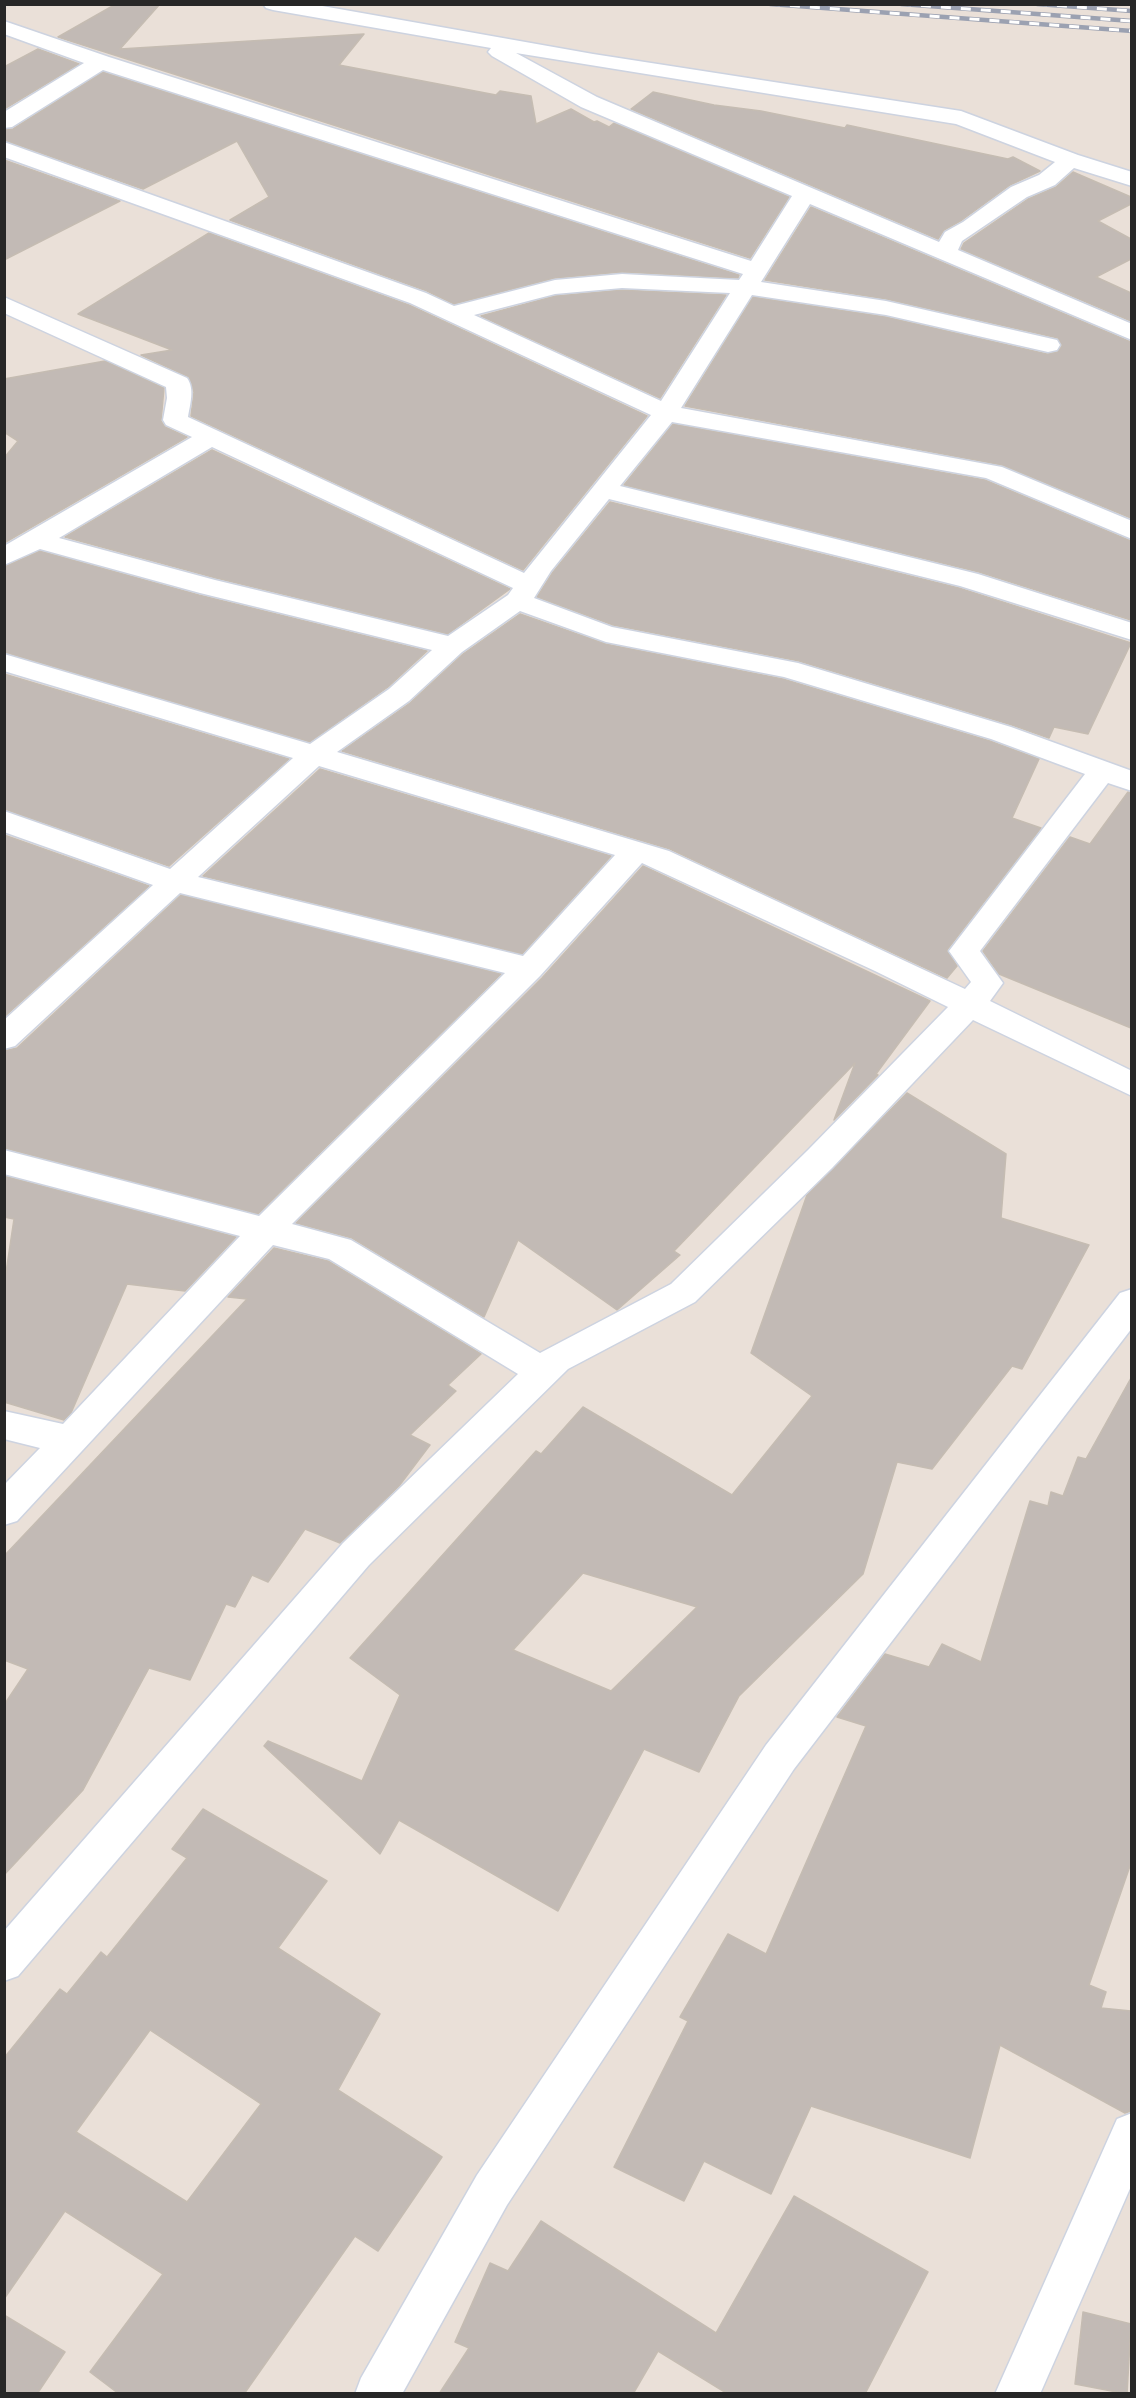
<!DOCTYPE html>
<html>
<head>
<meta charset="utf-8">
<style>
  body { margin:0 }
  #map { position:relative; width:1136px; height:2398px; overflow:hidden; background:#eae0d8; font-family:Jost,sans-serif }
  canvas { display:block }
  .frame { position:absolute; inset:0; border:6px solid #272727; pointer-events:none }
</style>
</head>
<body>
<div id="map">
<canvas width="1136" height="2398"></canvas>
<div class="frame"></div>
</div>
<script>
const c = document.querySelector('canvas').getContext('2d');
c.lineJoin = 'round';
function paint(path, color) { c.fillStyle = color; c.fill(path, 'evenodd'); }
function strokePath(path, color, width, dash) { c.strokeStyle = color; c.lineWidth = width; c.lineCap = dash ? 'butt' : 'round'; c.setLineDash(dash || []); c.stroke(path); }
const building = new Path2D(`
  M116,4H160L120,49L364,34L339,65L496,95L500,91L531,96L536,124L571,109L594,122L597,121L609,127L614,123L789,197L750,258L58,37Z
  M38,49L79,64L4,109V67Z
  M103,72L739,275L738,278L622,272L555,278L454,304L427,291L230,220L269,197L237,141L143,189L4,140V130L13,129Z
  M653,92L714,105L761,111L845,128L847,125L1008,159L1013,157L1040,171L1010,185L962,220L944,230L938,239L631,109Z
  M4,160L120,201L4,260Z
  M1073,172L1131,197V204L1098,221L1131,239V259L1096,277L1131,293V321L961,249L964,243L1028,199L1056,187Z
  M811,207L1131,342V518L1002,465L685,406L753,297L886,317L1047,354L1057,352L1062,346L1058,338L886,299L765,280Z
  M209,233L409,305L647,416L523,570L191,416L194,392L189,377L141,355L172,350L78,314Z
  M622,290L726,295L660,398L481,316L555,296Z
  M105,361L164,388L161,421L165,427L187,437L4,543V458L18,441L4,432V379Z
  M673,424L985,480L1131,541V620L979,572L624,485Z
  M212,450L510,589L448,634L216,578L65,537Z
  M610,502L959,588L1131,643L1088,734L1054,727L1049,738L1012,725L799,661L613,625L537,597L553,572Z
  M40,551L199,595L427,651L388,687L310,742L4,652V567Z
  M520,614L606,644L783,679L990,741L1039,759L1012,818L1041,828L947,950L957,966L947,978L670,849L342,751L410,703L463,654Z
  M4,674L289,759L169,866L4,809Z
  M320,769L611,856L522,954L203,876Z
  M1128,792L1131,793V1028L999,974L983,951L1070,837L1090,844Z
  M4,835L149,886L4,1017Z
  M643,866L930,1001L876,1074L878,1075L834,1120L855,1063L674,1251L680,1255L617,1310L518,1240L484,1317L352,1238L296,1223L542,978Z
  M181,895L501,974L258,1214L4,1148V1051L17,1048Z
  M907,1093L1006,1154L1001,1218L1089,1245L1022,1369L1012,1366L932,1469L897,1462L863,1574L739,1696L699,1772L644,1749L558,1911L399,1820L380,1854L264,1746L268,1741L362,1781L400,1695L350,1658L536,1451L541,1454L583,1407L732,1495L812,1396L751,1353L807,1195ZM583,1573L697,1607L611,1691L513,1650Z
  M4,1176L236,1237L185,1291L127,1284L71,1413L64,1420L4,1402L5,1279L14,1219L4,1217Z
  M274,1248L328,1261L481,1354L448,1385L456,1391L410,1435L430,1445L399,1486L340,1543L305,1529L268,1582L252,1575L235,1607L226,1604L190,1680L149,1668L83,1790L4,1875V1705L28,1669L4,1660V1556L247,1299L228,1297Z
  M1131,1378V1863L1089,1985L1106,1992L1101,2008L1131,2011V2111L1125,2113L1000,2045L970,2158L811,2106L771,2194L704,2161L684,2201L614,2167L688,2021L680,2017L728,1934L766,1954L866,1726L837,1717L885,1654L929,1667L942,1644L981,1662L1030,1501L1048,1506L1051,1492L1063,1496L1078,1457L1086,1459Z
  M203,1809L327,1881L278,1948L380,2014L338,2090L442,2157L378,2251L355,2236L244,2394H119L90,2372L163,2274L65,2211L4,2299V2058L60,1989L67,1994L101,1952L107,1957L187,1858L172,1849ZM150,2030L261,2104L187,2202L76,2132Z
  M794,2196L928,2272L865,2394H728L658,2351L633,2394H439L469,2348L455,2342L490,2263L508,2271L541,2221L716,2333Z
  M1083,2312L1131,2324L1127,2394L1075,2384Z
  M4,2315L65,2352L37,2394H4Z`);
paint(building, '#c2bab5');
strokePath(building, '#c5bcb2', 1.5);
const minor = new Path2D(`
  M263,4H311L593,54L961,111L1078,155L1132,172V186L1074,168L1055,185L1027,197L962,241L958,250L1132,324V340L810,204L761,282L886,301L1057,340L1060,345L1057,350L1048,352L886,315L752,295L681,408L1002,467L1132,521V539L986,478L672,422L620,486L978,574L1132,623V640L960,586L609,499L551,571L534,598L612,627L798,663L1011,727L1132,771V791L1108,783L980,951L1003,983L990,1001L1132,1071V1096L973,1020L832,1168L695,1302L568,1369L369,1565L18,1976L4,1981V1931L343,1543L518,1374L329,1259L273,1245L17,1521L4,1525V1485L40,1448L4,1439V1411L63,1424L240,1236L4,1174V1150L259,1216L505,973L180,893L15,1046L4,1049V1020L153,885L4,832V811L170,869L293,758L4,671V654L310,744L389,689L432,650L200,593L40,549L4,565V546L192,437L166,425L163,420L167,398L166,387L4,313V297L187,378C195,389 190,404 188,417L524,573L651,415L410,303L4,157V142L426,293L454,306L555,280L622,274L739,280L743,274L103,70L12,127L4,128V112L84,63L4,34V21L109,57L751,261L792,196L581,107L492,56L488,52L491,48L273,10L266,8ZM516,53L956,124L1055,162L1039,175L1011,187L963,222L945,232L939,242L597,97ZM622,288L730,293L661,401L474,315L555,294ZM212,447L513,588L508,595L448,636L215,580L59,538ZM520,611L606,642L784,677L991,739L1085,774L949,951L971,982L965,989L669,851L337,752L409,701L462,652ZM319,766L615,855L523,956L198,877ZM642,863L875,971L948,1007L808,1150L671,1284L540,1353L351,1240L292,1224L540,976Z
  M1132,1289V1328L794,1769L507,2205L402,2394H355L361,2378L477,2175L766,1745L1120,1293Z
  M1132,2113V2184L1040,2394H995L1117,2119Z`);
strokePath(minor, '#cdd3e0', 3);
paint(minor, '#fff');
const rail = new Path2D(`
  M770,4L1132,31
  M901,4L1132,21
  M1037,4L1132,11`);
strokePath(rail, '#9ba1b1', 4.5);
strokePath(rail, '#fff', 3, [10]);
</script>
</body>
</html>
